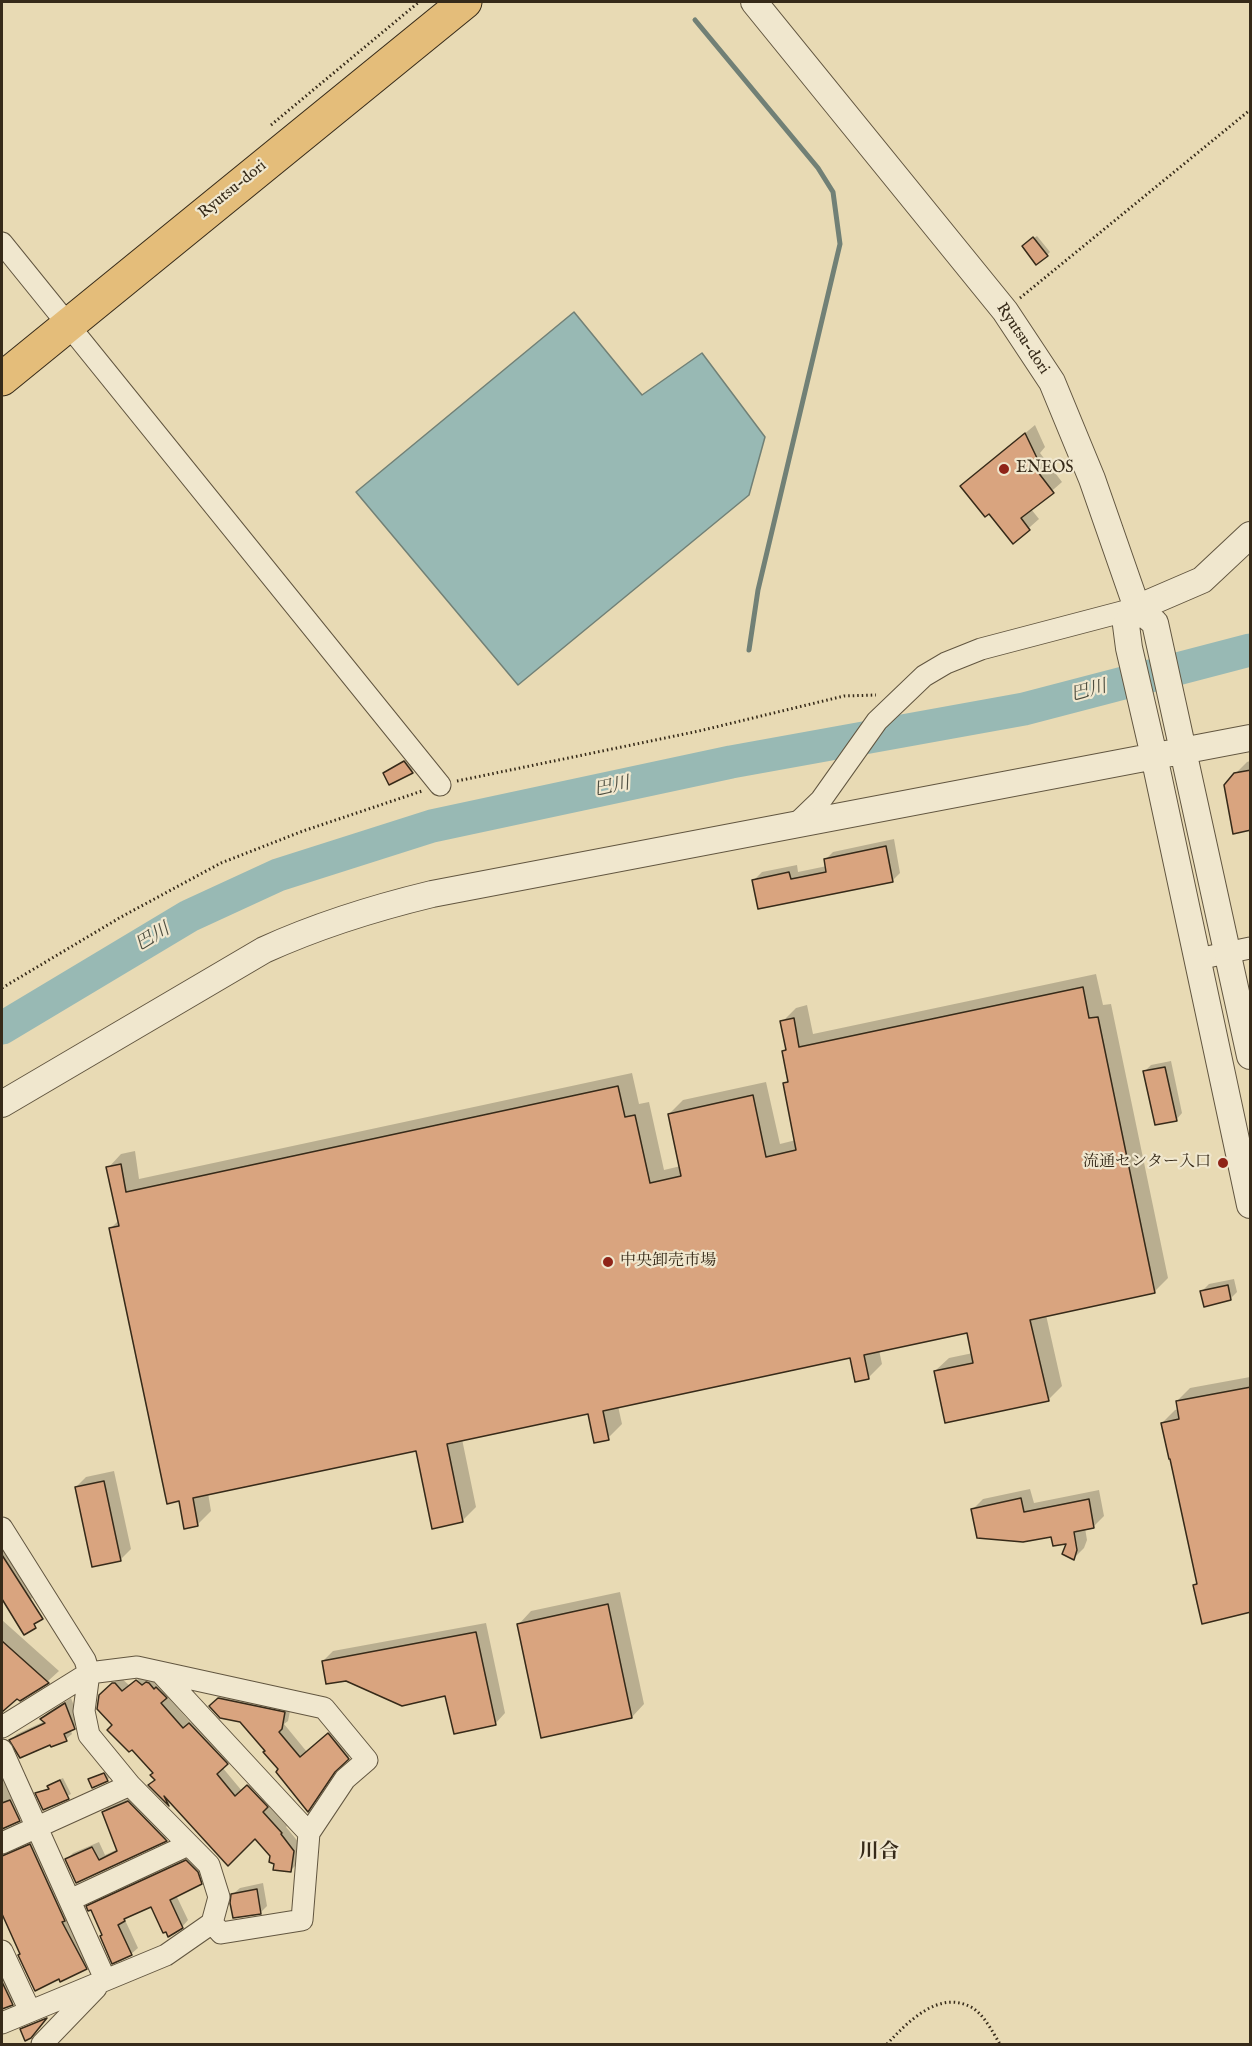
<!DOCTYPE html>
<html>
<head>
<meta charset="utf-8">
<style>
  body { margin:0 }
  #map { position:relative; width:1252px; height:2046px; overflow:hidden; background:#e8dab4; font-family:"IM FELL English",serif }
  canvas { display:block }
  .frame { position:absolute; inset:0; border:3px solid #362a19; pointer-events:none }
</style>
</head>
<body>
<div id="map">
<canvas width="1252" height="2046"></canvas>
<div class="frame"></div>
</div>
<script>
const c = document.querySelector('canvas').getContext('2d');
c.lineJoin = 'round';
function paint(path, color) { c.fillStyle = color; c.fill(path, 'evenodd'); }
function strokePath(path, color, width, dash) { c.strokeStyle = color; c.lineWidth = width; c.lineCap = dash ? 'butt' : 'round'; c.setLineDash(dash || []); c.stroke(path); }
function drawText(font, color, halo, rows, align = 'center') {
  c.font = font + ' "IM FELL English","Noto Serif JP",serif'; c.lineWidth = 4.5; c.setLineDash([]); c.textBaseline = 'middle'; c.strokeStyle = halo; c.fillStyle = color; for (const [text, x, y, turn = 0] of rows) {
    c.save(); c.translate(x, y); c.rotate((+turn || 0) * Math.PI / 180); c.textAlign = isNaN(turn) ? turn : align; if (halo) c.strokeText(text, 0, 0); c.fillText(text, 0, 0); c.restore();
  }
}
const water = new Path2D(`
  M574,312L642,395L702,353L765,437L749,495L518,685L356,492Z`);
paint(water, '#98b9b4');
strokePath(water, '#718076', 1.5);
paint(new Path2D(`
  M1037,236L1050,252L1047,255L1026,244Z
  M1035,425L1045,447L1040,453L1062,482L1031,509L1039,519L1013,542L989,512L962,486Z
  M407,759L415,769L390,783L387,771Z
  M1250,761V829L1235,774L1247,762Z
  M894,839L900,873L892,881L754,880L762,872L797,865L798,872L827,866L825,860L833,852Z
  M1096,974L1103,1005L1111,1004L1168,1278L1154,1292L1046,1315L1062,1386L1048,1400L935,1371L949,1358L973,1353L968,1331L879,1350L882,1364L868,1378L851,1356L618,1406L622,1424L608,1438L589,1412L462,1439L476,1507L462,1521L417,1449L208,1493L211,1511L197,1525L181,1499L110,1229L119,1220L108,1168L121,1154L135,1151L139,1179L632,1073L639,1104L649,1102L664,1170L681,1166L669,1114L683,1100L766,1082L780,1144L796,1140L785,1084L789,1080L783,1051L787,1048L782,1022L796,1008L807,1005L813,1034Z
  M1171,1061L1182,1113L1176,1120L1145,1071L1151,1065Z
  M1234,1279L1237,1292L1230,1299L1202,1291L1209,1284Z
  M1250,1377V1611L1195,1586L1198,1583L1162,1423L1175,1410L1179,1409L1177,1401L1190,1388Z
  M114,1471L131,1549L120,1560L76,1487L86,1477Z
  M1030,1489L1034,1503L1099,1490L1104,1516L1094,1526L1085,1528L1087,1540L1084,1548L1074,1558L1069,1542L1052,1535L973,1509L983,1499Z
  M2,1538L37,1593L27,1603L2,1578Z
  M620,1592L644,1704L632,1717L519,1624L531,1611Z
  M2,1620L59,1671L48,1681L20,1699L17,1697L5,1708L2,1704Z
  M486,1623L505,1713L495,1724L446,1695L323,1661L333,1651Z
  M143,1675L153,1676L172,1691L167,1696L191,1723L197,1717L233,1757L222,1767L242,1791L254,1780L273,1800L268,1805L287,1826L286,1827L300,1844L297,1864L291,1870L276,1863L255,1837L171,1801L169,1804L150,1785L156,1779L155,1773L114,1725L100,1696L120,1677L130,1686Z
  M225,1692L291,1706L288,1721L284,1724L307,1752L335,1728L355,1751L340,1765L308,1810L280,1769L241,1721L217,1699Z
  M71,1698L80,1722L70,1729L72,1734L66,1739L50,1743L11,1740L17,1734L45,1721L42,1719L47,1713Z
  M2,1757L26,1812L19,1820L2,1829Z
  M107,1771L110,1777L107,1780H90Z
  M63,1778L71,1794L44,1808L37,1793L50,1788L52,1783Z
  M135,1796L172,1834L166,1839L77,1881L67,1859L73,1853L99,1842L105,1855L118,1849L103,1812L109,1806Z
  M37,1838L93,1961L86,1968L22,1953L2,1908V1846Z
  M193,1854L207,1877L201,1883L176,1895L188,1920L182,1927L152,1905L128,1916L125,1920L138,1948L131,1954L104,1934L92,1908L88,1907L95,1900Z
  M263,1883L267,1906L261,1912L235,1916L233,1894L240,1888Z
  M2,1958L19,1996L12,2003L2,2008Z`), '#0003');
strokePath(new Path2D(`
  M695,20L818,168L833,192L840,244L758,590L749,650`), '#718076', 5);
strokePath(new Path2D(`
  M2,1028L189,916L278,875L432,826L731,762L1024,709L1250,650`), '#98b9b4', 33);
const building = new Path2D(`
  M1033,237L1048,256L1036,265L1022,246Z
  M1025,433L1037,458L1031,463L1054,493L1021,518L1030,530L1013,544L989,514L985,517L960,486Z
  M404,761L413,773L389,785L383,773Z
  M1251,770V830L1233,834L1224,785L1234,773Z
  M886,846L893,882L758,909L752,880L789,872L791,879L826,872L824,859Z
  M1083,987L1089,1018L1098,1017L1155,1293L1030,1320L1049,1401L945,1423L934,1371L973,1363L967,1333L864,1355L869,1379L855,1382L850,1358L603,1411L609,1440L594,1443L588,1414L447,1444L463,1522L432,1529L416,1451L193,1498L198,1526L184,1529L179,1501L167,1504L109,1228L119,1226L106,1167L121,1164L126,1192L618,1086L625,1117L635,1115L650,1183L681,1176L668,1114L753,1095L766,1157L796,1150L783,1083L788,1082L782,1051L786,1050L780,1021L794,1018L799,1047Z
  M1165,1067L1177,1121L1155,1125L1143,1071Z
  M1228,1285L1231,1300L1204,1307L1200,1291Z
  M1251,1387V1612L1202,1624L1193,1585L1197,1584L1170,1459H1169L1161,1423L1179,1419L1176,1401Z
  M104,1481L121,1561L92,1567L75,1487Z
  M1021,1498L1024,1512L1089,1499L1094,1528L1074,1532L1077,1550L1074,1560L1062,1554L1066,1544L1053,1546L1051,1537L1023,1542L977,1538L971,1509Z
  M2,1555L43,1619L34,1624L36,1628L24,1635L2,1599Z
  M608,1604L632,1718L541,1738L517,1624Z
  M476,1632L496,1725L454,1734L445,1696L402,1706L346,1681L326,1684L322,1661Z
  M2,1641L49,1683L20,1701L17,1699L2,1712Z
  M136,1680L142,1685L146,1682L149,1683L154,1689L156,1687L167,1698L161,1703L183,1728L189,1723L228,1764L217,1774L235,1796L247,1785L268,1807L263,1812L282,1833L281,1834L294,1851L291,1872L273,1870L274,1864L269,1862L270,1856L255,1839L228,1866L164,1796L169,1806L148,1785L155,1780L150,1775L153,1773L132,1750L129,1752L107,1730L112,1725L97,1709L99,1695L112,1683H115L122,1691Z
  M218,1698L285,1712L282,1729L279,1732L300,1757L328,1733L349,1759L335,1772L308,1812L276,1772L278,1769L263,1752L265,1751L240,1722L220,1718L209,1706Z
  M65,1703L75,1729L64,1734L67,1741L51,1747L50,1745L20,1758L9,1740L45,1723L40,1719Z
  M104,1773L108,1781L92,1788L88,1779Z
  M60,1780L69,1799L43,1810L35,1793L49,1789L47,1786Z
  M10,1800L20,1821L2,1829V1803Z
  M128,1801L167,1841L76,1883L65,1859L92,1847L99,1860L117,1851L102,1812Z
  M30,1844L65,1921L62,1922L87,1969L60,1982L59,1979L35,1991L18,1955L20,1954L2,1914V1856Z
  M186,1860L198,1872L202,1884L170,1900L183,1928L168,1937L166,1932L163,1933L151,1907L124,1919L125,1921L118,1925L132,1955L112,1964L100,1936L102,1935L91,1910L88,1911L86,1906Z
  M257,1889L261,1914L233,1918L230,1903L231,1894Z
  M2,1982L13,2005L2,2009Z
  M47,2018L31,2038L25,2041L20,2029Z`);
paint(building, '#d9a47f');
strokePath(building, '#362a19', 1.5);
const minor = new Path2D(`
  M2,243L440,785
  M793,827L821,800L877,721L924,676L946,663L981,649L1137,608
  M1198,959L1250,948
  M2,1528L85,1660L89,1673L84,1711L89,1735L130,1785L209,1865L219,1897L212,1923L166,1955L2,2023
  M161,1673L309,1833
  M2,1727L89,1673L137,1667L324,1708L367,1760L345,1779L309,1833L302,1920L221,1933L212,1923
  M2,1750L105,1979
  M2,1843L130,1785
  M70,1900L188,1845
  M2,1951L30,2011
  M42,2044L96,1988`);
const tertiary = new Path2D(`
  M754,2L1005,311L1052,382L1092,479L1137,608
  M1137,608L1126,625L1129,648L1154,756L1250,1205
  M1137,608L1155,623L1250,1056
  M1137,608L1202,580L1250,535
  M2,1104L264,950C319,925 374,908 432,894L1250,738`);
const primary = new Path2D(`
  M2,379L465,2`);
strokePath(minor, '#625640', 23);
strokePath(tertiary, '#625640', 28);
strokePath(primary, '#362a19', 35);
strokePath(new Path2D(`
  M271,125L419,2
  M1020,298L1250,110
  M457,781L699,731L844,696L876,695
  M2,988L121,917L221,863L303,831L422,791
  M887,2044C908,2022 938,1990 971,2007C984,2014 993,2033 1000,2044`), '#362a19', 3, [1.5, 3]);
strokePath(minor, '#f0e7ce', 21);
strokePath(tertiary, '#f0e7ce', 26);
strokePath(primary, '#e4bd7a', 33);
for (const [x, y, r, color] of [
  [1004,469,6,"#8f2418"],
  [1223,1163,6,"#8f2418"],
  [608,1262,6,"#8f2418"]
]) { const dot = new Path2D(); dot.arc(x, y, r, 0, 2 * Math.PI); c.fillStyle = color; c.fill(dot); strokePath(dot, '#f0e7ce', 2); }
drawText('16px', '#362a19', '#f0e7ce', [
  ["Ryutsu-dori",233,190,-39],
  ["Ryutsu-dori",1022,339,56]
]);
drawText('16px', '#362a19', '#f0e7ce', [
  ["ENEOS",1016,469],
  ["流通センター入口",1211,1163,"right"],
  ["中央卸売市場",620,1262]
], 'left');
drawText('italic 18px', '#4e4e40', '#f0e7ce', [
  ["巴川",1089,692,-15],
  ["巴川",612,788,-12],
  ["巴川",153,938,-31]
]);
drawText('bold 20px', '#362a19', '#f0e7ce', [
  ["川合",879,1853]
]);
</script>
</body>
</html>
